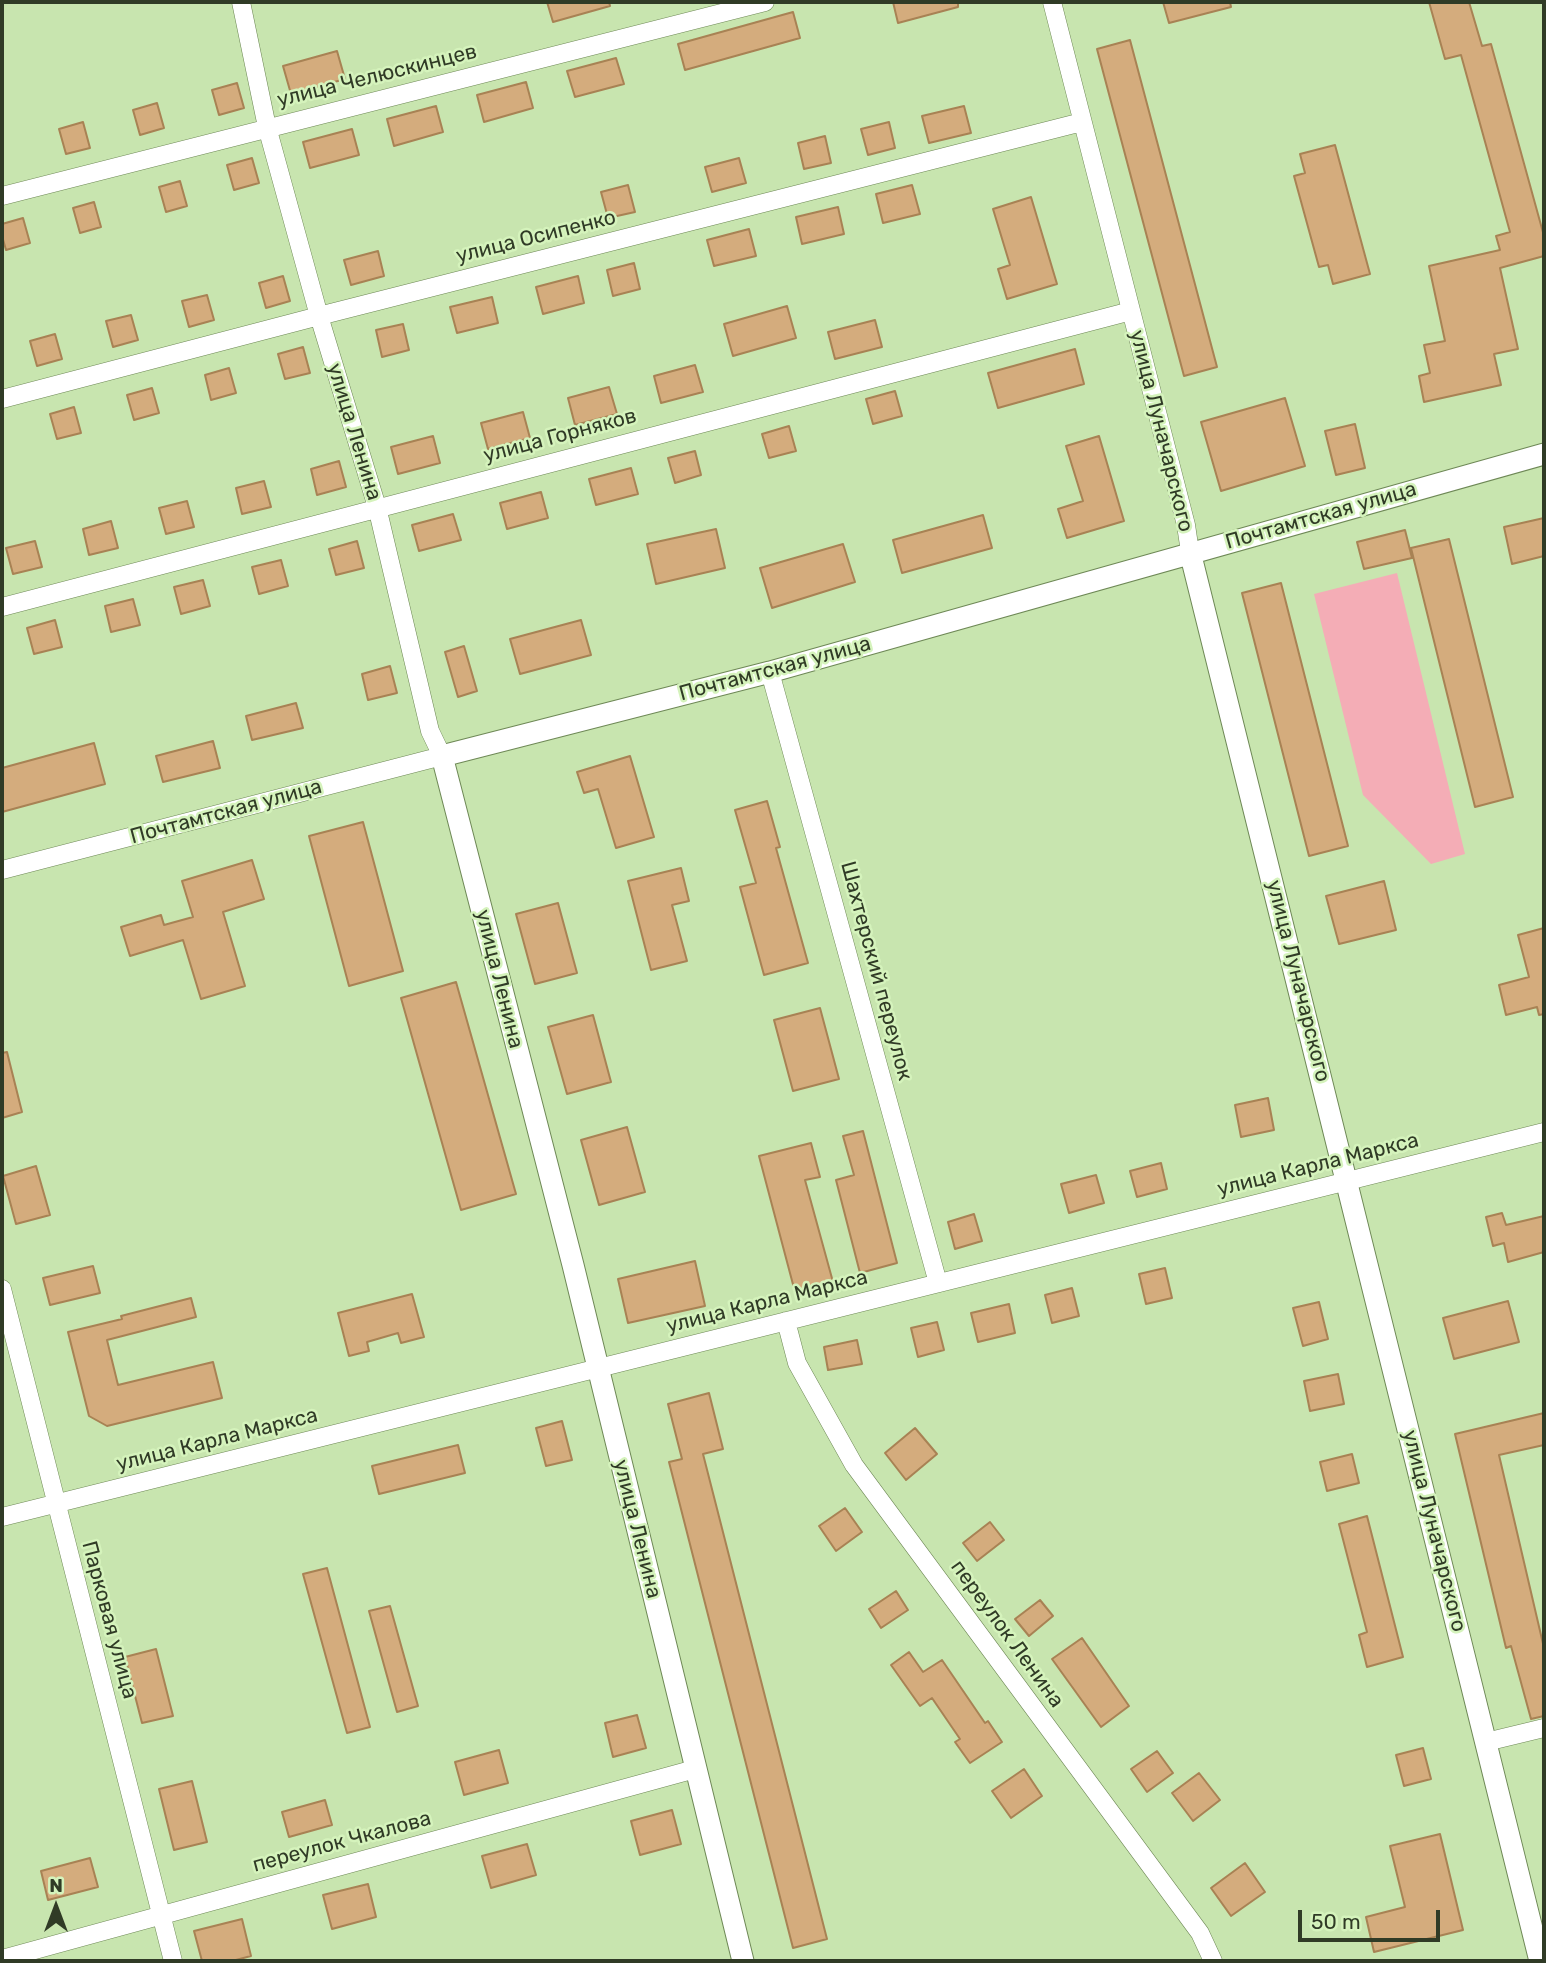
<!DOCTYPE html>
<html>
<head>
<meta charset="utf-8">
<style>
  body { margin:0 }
  #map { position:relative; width:1546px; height:1963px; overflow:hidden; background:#c8e5af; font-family:Rubik,sans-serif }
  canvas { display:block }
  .frame { position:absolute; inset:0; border:4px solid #303b26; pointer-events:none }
  .north { position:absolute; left:21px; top:1872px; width:70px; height:70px; -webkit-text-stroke:5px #d5f3bc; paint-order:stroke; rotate:0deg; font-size:19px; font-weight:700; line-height:28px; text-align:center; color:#303b26 }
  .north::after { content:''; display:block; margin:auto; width:24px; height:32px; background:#303b26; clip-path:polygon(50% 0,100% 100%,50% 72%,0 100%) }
  .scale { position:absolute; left:1298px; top:1910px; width:142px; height:32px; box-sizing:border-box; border:4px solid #303b26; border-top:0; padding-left:9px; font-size:21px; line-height:24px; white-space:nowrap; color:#303b26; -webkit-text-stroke:5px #d5f3bc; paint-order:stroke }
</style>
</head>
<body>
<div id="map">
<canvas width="1546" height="1963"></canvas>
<div class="frame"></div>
<div class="north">N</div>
<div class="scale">50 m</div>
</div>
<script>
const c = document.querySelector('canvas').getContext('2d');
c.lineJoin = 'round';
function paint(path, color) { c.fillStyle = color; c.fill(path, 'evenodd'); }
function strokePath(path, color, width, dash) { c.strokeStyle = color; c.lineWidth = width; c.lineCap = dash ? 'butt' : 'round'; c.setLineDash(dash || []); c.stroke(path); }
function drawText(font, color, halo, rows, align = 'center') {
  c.font = font + ' Rubik,sans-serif'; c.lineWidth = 5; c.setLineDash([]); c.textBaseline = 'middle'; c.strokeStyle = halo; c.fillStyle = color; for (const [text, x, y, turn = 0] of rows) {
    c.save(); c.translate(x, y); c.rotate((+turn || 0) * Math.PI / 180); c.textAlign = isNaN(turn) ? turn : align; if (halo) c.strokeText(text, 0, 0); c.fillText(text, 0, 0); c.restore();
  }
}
paint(new Path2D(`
  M1397,573L1465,854L1431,864L1363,795L1314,594Z`), '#f4adb6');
const building = new Path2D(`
  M547,2H609L610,6L553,22Z
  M893,2H958V7L898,23Z
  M1163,2H1230L1231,7L1169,23Z
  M1429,2H1469L1482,46L1491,44L1544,236V256L1500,268L1518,349L1494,354L1501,385L1424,402L1419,376L1430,373L1424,345L1445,341L1429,266L1500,250L1496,236L1510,232L1461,55L1445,59Z
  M793,12L800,38L685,70L678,44Z
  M1130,40L1217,367L1184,376L1097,49Z
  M337,51L345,79L291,94L283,66Z
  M616,58L624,84L575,97L567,71Z
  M526,82L533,108L484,122L477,95Z
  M237,83L244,108L219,115L212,90Z
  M157,103L164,128L140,135L133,110Z
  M436,106L443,132L394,146L387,119Z
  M964,106L971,133L929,143L922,116Z
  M83,122L90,148L66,154L59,129Z
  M889,122L895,148L868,155L861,129Z
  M352,129L359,155L310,168L303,142Z
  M825,136L831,163L804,169L798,143Z
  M1335,145L1370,274L1333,284L1328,265L1319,267L1294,176L1305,173L1300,154Z
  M252,158L259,183L234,190L227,165Z
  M739,158L746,183L712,192L705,167Z
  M180,181L187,206L166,212L159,187Z
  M628,185L635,212L608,218L601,192Z
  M912,185L920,214L883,223L876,194Z
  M1031,197L1057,284L1007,299L998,269L1010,265L993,209Z
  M94,202L101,227L80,233L73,208Z
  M838,207L844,234L802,244L796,217Z
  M23,218L30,243L6,250L2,236V224Z
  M749,229L756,256L714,266L707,240Z
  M378,251L384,276L351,285L344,260Z
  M634,263L640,289L613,296L607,270Z
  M283,276L290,301L266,308L259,283Z
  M578,276L584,303L543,314L536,287Z
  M207,295L214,320L189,327L182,301Z
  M492,297L498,323L457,333L450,307Z
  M787,306L796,338L733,356L724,324Z
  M131,315L138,340L113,347L106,321Z
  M875,320L882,347L835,359L828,332Z
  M403,324L409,350L382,357L376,330Z
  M55,334L62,359L37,366L30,341Z
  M303,347L310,373L285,379L278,354Z
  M1075,349L1084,384L998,408L988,373Z
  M695,365L703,392L661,403L654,376Z
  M229,368L236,393L211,400L205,375Z
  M609,387L617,414L575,425L568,398Z
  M152,388L159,413L134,420L127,395Z
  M895,391L902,416L873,424L866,399Z
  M1285,398L1305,466L1221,491L1201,422Z
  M74,407L81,433L57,439L50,414Z
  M523,412L530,438L488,449L481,423Z
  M1355,424L1365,468L1336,475L1325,431Z
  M789,426L796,451L769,458L762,434Z
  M433,436L440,463L398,474L391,447Z
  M1099,436L1124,521L1067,538L1058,509L1083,501L1066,446Z
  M695,451L701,475L675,483L668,458Z
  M339,461L346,487L317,495L311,469Z
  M631,468L638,494L596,505L589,479Z
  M264,481L271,507L242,514L236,488Z
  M541,492L548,518L507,529L500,503Z
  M187,501L194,527L166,534L159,508Z
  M453,514L461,540L419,551L412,525Z
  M983,515L992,548L902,573L893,540Z
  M1544,518V556L1512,564L1504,527Z
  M111,521L118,548L89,555L83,529Z
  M716,529L725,568L656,584L647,544Z
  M1405,530L1412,558L1364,569L1357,542Z
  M1449,539L1513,797L1475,807L1411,548Z
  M35,541L42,567L13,574L6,548Z
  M357,541L364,568L336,575L329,549Z
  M843,544L855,582L772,608L760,568Z
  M281,560L288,586L259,594L252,567Z
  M203,580L210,606L181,614L174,587Z
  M1281,583L1348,846L1309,856L1242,593Z
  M133,599L140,625L111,632L105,606Z
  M55,620L62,647L34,654L27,628Z
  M581,620L591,655L520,674L510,639Z
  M464,646L477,691L458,697L445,652Z
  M390,666L397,693L368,700L362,674Z
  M296,703L303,728L252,740L246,716Z
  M213,741L220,768L163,782L156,756Z
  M94,743L105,784L2,812V768Z
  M630,756L654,837L616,848L598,789L584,793L577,772Z
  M767,801L780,847L776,848L808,963L764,975L740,887L756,883L735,810Z
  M363,822L403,971L349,986L309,836Z
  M252,860L264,899L223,912L245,986L201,999L183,940L130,956L121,927L161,915L164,925L193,917L182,881Z
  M681,868L689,901L672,905L687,961L651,970L628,881Z
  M1384,881L1396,930L1339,944L1326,896Z
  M558,903L577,973L535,984L516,914Z
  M1544,928V1014L1539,1015L1537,1007L1506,1015L1499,985L1529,977L1518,935Z
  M456,982L516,1194L461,1210L401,998Z
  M820,1008L839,1079L793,1091L774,1020Z
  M593,1015L611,1082L567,1094L548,1027Z
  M7,1052L22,1112L2,1118V1053Z
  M1268,1098L1274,1130L1241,1137L1235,1105Z
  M627,1127L645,1192L599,1205L581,1140Z
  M863,1131L897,1263L860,1273L836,1180L854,1175L843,1136Z
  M811,1143L820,1177L805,1180L833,1282L795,1292L759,1156Z
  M1161,1163L1167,1189L1137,1197L1130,1171Z
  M36,1166L50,1215L16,1224L3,1176Z
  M1096,1175L1104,1203L1069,1213L1061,1184Z
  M1502,1213L1506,1225L1544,1216V1252L1508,1262L1504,1243L1493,1246L1486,1217Z
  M974,1214L982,1241L955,1249L948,1222Z
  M695,1261L705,1306L628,1323L618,1279Z
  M93,1266L100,1293L50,1305L43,1278Z
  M1165,1268L1172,1298L1146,1304L1139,1274Z
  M1072,1288L1079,1316L1052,1323L1045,1295Z
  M412,1294L424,1337L401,1343L398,1333L367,1342L369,1351L349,1356L338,1313Z
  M191,1298L196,1317L107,1340L118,1385L213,1362L222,1398L107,1426L89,1416L68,1332L122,1319L121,1316Z
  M1508,1301L1519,1342L1454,1359L1443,1318Z
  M1319,1302L1328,1339L1303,1346L1293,1308Z
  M1009,1304L1015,1333L978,1342L971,1313Z
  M937,1322L944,1350L918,1357L911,1328Z
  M857,1340L862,1364L828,1370L824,1347Z
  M1338,1374L1344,1404L1310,1411L1304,1381Z
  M709,1393L723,1449L703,1454L827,1939L793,1948L669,1462L682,1459L668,1404Z
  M1544,1413V1445L1499,1455L1544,1648V1716L1531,1719L1511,1646L1506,1648L1455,1434Z
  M562,1421L572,1460L546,1466L536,1428Z
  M915,1428L937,1454L906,1480L885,1453Z
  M458,1445L465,1473L379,1494L372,1466Z
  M1352,1454L1359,1483L1327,1491L1320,1462Z
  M845,1508L862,1532L836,1551L819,1526Z
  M1367,1516L1403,1657L1367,1667L1359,1635L1367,1632L1339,1524Z
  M990,1522L1004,1540L977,1561L963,1543Z
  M327,1568L370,1727L347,1733L303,1574Z
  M896,1591L908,1610L881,1628L869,1609Z
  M1040,1600L1053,1616L1029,1636L1015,1619Z
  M390,1606L418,1706L397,1712L369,1611Z
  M1082,1638L1129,1706L1101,1727L1052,1659Z
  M156,1649L173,1716L142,1723L125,1657Z
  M909,1652L923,1672L942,1660L985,1723L988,1721L1002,1742L970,1763L955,1742L960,1739L932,1698L920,1706L891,1665Z
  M637,1715L646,1748L613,1757L605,1723Z
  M1423,1748L1431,1779L1404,1786L1396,1755Z
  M499,1750L508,1783L464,1795L455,1762Z
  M1157,1751L1173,1773L1147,1792L1131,1769Z
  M1024,1769L1042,1796L1011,1818L992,1791Z
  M1199,1773L1220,1800L1193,1821L1172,1793Z
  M192,1781L207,1842L174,1850L159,1789Z
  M325,1800L332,1825L289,1837L282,1812Z
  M672,1810L681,1844L640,1855L631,1821Z
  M1440,1834L1463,1930L1374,1952L1366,1917L1405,1907L1390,1846Z
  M527,1844L536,1875L491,1888L482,1856Z
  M90,1858L98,1887L48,1900L41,1871Z
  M1245,1863L1265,1892L1231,1916L1211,1888Z
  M368,1884L376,1917L332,1929L323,1895Z
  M242,1919L251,1956L232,1961H202L194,1931Z`);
paint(building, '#d4ac7d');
strokePath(building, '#a88254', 2);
const minor = new Path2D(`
  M1052,2L1186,525L1190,552
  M2,196L765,2
  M2,399L319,316L1082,122
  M2,607L1131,311
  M770,672L938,1283
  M2,870L442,756L430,731L377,507L319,316L267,127L241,2
  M2,1289L173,1961
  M786,1321L797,1363L854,1465L1200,1933L1213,1961
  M2,1517L1544,1132
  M1486,1742L1544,1728
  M2,1959L695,1769`);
const tertiary = new Path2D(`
  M1190,552L1540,1961
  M743,1961L573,1265L442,756L770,672L1544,454`);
strokePath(minor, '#6e8856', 19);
strokePath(tertiary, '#6e8856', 23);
strokePath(minor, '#fff', 18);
strokePath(tertiary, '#fff', 21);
drawText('21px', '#303b26', '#d5f3bc', [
  ["улица Челюскинцев",377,76,-14],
  ["улица Осипенко",536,237,-14],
  ["улица Луначарского",1161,431,76],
  ["улица Ленина",354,432,73],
  ["улица Горняков",560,436,-15],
  ["Почтамтская улица",1321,516,-16],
  ["Почтамтская улица",775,669,-15],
  ["Почтамтская улица",226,812,-15],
  ["Шахтерский переулок",876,971,75],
  ["улица Ленина",499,979,76],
  ["улица Луначарского",1298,981,76],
  ["улица Карла Маркса",1318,1165,-14],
  ["улица Карла Маркса",767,1302,-14],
  ["улица Карла Маркса",217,1440,-14],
  ["улица Ленина",637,1529,76],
  ["улица Луначарского",1434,1531,76],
  ["Парковая улица",109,1620,75],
  ["переулок Ленина",1007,1634,54],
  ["переулок Чкалова",342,1842,-15]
]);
</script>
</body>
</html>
